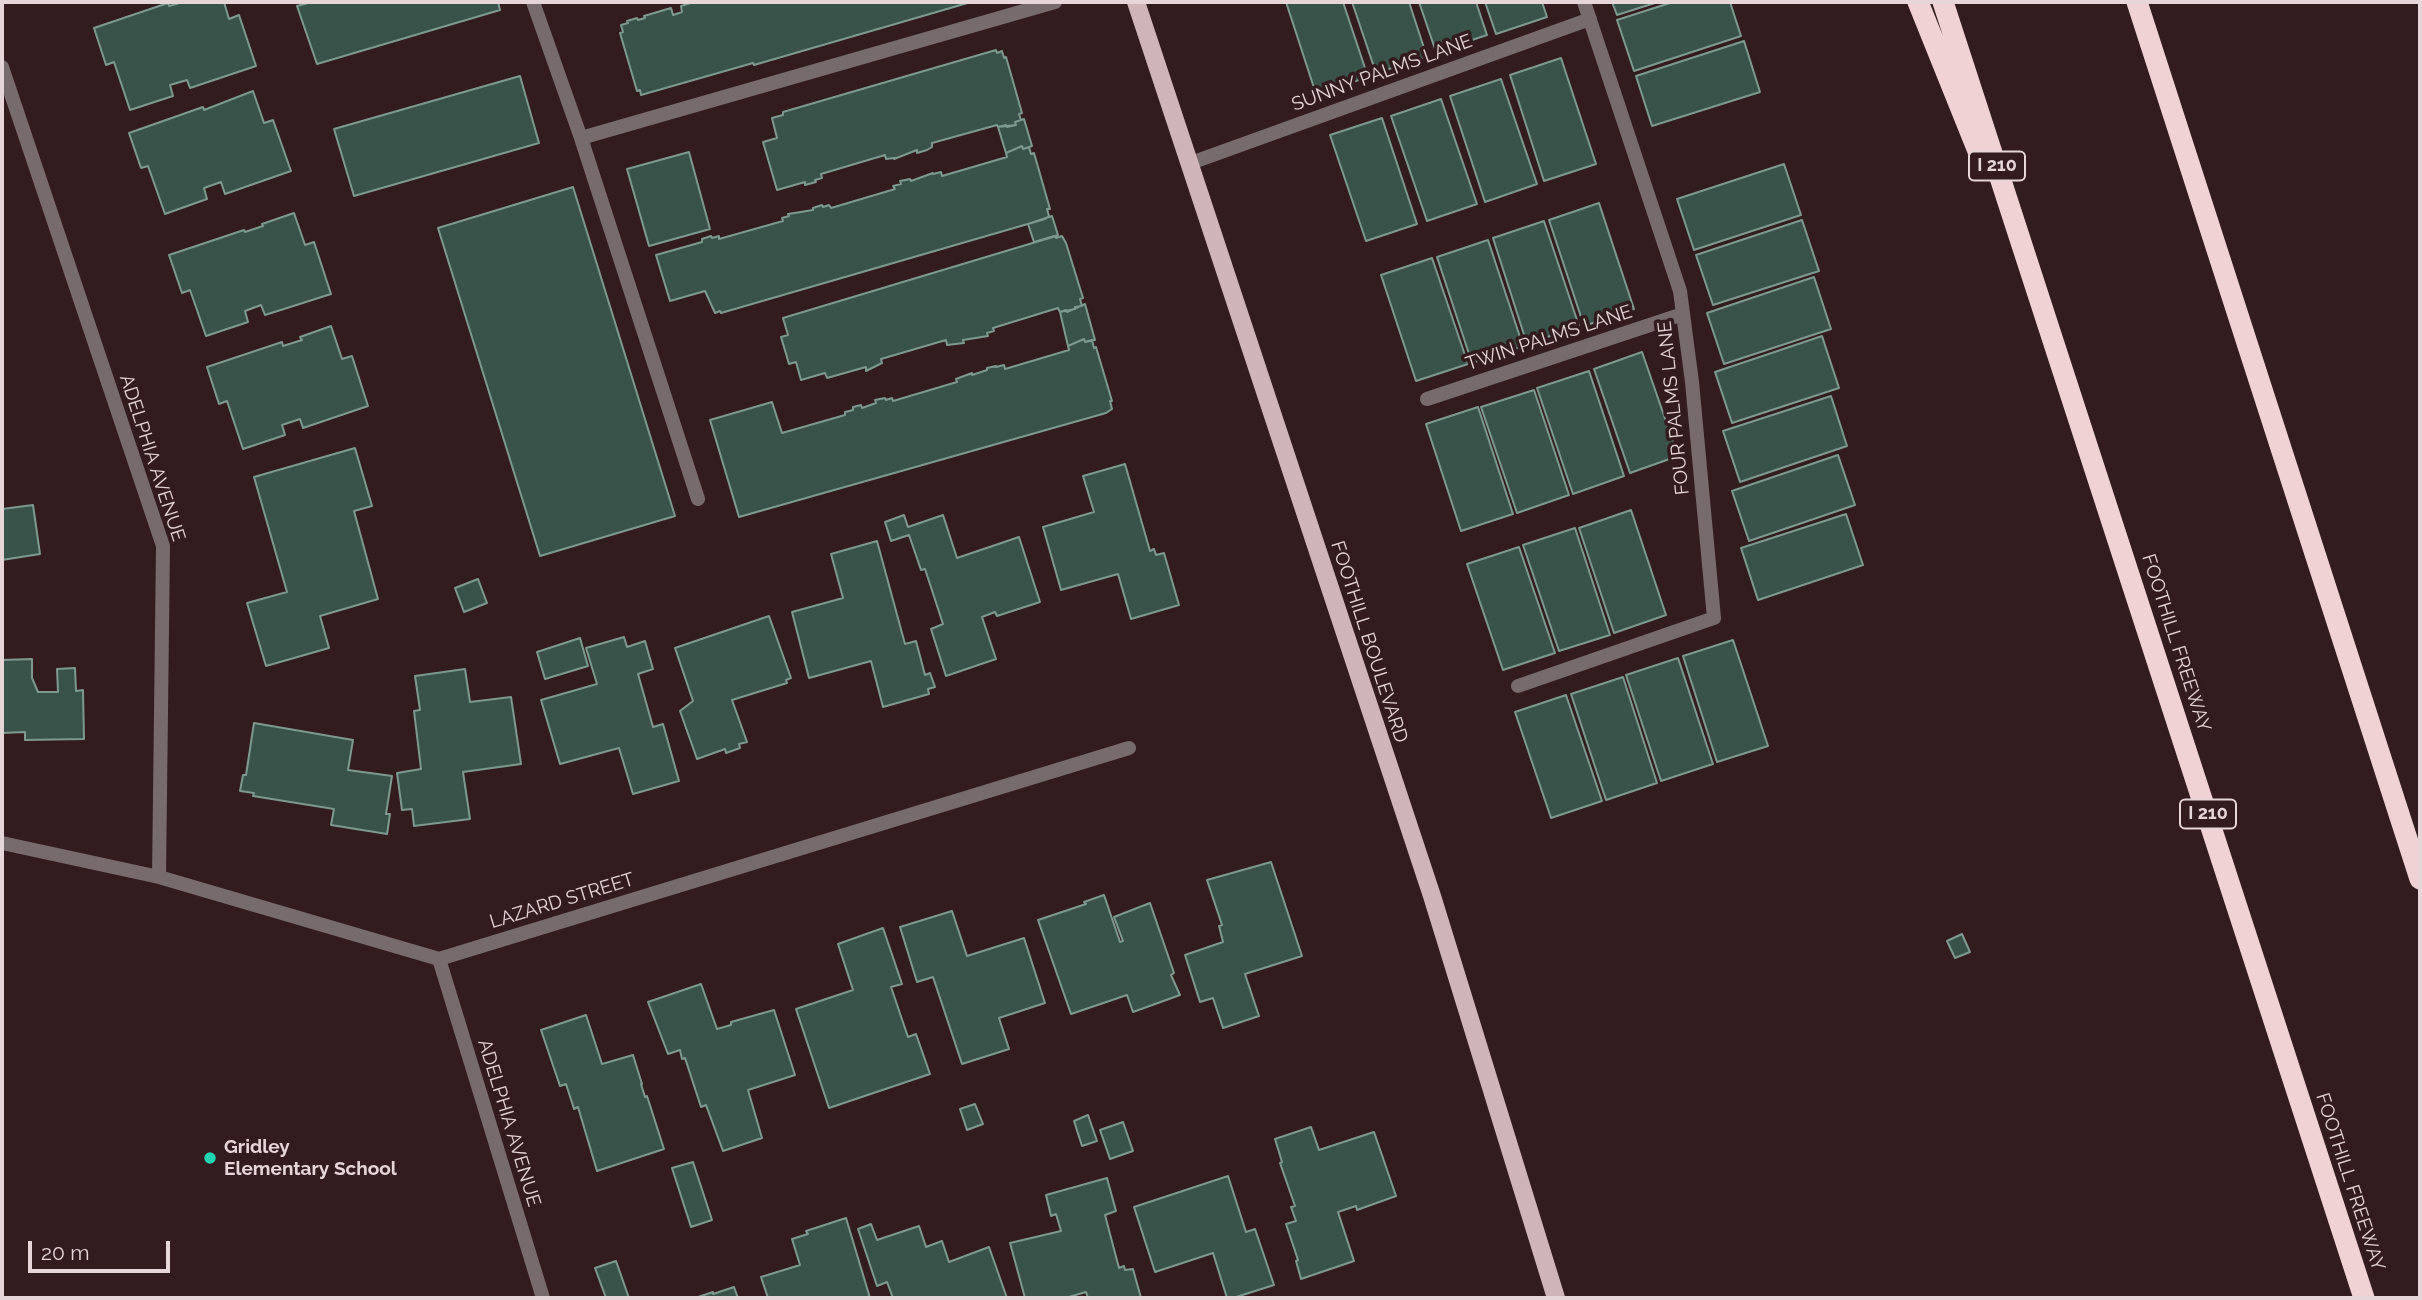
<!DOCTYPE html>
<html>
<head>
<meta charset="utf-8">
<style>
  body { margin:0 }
  #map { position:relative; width:2422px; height:1300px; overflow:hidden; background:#321c1e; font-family:Raleway,sans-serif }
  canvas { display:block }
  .frame { position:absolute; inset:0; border:4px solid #e6d6d7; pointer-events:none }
  .scale { position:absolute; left:28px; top:1241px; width:142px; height:32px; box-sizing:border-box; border:4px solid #e6d6d7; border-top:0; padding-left:9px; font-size:21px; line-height:24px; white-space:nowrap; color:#e6d6d7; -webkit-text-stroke:5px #321c1e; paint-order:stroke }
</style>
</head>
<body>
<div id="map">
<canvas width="2422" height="1300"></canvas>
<div class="frame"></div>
<div class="scale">20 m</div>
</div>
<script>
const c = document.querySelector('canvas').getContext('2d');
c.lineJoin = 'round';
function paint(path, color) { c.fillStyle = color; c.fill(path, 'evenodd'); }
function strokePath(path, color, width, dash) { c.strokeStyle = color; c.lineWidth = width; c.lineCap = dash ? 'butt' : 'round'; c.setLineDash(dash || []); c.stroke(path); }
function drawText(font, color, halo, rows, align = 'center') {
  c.font = font + ' Raleway,sans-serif'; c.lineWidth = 7; c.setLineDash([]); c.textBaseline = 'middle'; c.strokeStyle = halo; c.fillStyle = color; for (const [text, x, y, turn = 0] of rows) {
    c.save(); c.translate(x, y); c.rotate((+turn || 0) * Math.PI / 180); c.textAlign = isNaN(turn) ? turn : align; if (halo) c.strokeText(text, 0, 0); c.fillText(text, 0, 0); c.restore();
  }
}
const building = new Path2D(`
  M183,2H224L229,19L239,15L256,66L190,88L187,80L170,85L173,96L130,110L114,62L106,65L94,28L168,3L169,6Z
  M312,2H498L500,10L317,64L297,6Z
  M694,2H971L754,65L753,63L641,95L640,90L637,91L620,33L623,32L621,25L628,23L627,21L637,18L638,20L645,18L644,16L671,8L673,15L682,12L681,6Z
  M1286,2H1343L1368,77L1316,94Z
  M1352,2H1409L1427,57L1376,73Z
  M1419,2H1476L1487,35L1436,52Z
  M1485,2H1542L1547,17L1496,34Z
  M1612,2H1658L1617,15Z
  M1673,2H1730L1741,36L1634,71L1617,20Z
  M1744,41L1760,92L1652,126L1636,76Z
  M996,50L997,53L1002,51L1004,58L1006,57L1022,113L1019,114L1021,120L1015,122L1016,125L1007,127L1006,125L998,127L997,125L932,143V147L927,150L917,153V150L894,159V158L886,159L885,155L821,174L822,178L815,180L816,182L805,185V182L777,190L763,142L777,138L772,118L783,115V112Z
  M1561,58L1596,164L1544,181L1510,75Z
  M520,76L539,143L354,196L334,129Z
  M1501,79L1537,184L1485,202L1450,96Z
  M253,91L264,123L273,120L291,171L225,194L221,182L204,188L207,199L165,214L148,166L141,168L129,133L203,107L204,110Z
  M1441,99L1477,204L1427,221L1391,116Z
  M1382,118L1417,224L1366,241L1330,135Z
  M1024,119L1032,146L1023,149L1022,146L1006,153L998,127L1016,125L1015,122Z
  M1022,146L1023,149L1029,147L1031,154L1034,153L1050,209H1047L1049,216L1045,219L721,313L720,311L715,313L705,291L670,301L656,255L702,242V239L711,236L712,238L719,236V239L783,221L782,218L789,216L788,214L813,210V208L822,205L823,207L829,205L831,208L895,189L893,186L901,184L900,181L910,179L911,181L933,173V174L941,172L942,176L1007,157L1006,153Z
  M689,152L710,229L649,246L627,169Z
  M1784,164L1801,215L1694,250L1677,199Z
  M573,187L675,516L540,556L438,228Z
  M1599,203L1634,309L1584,326L1549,220Z
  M294,213L305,245L314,242L331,294L265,315L261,305L245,311L248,322L206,336L190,290L182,293L169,255L244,230L245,232L263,226L262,224Z
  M1052,216L1058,235L1034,242L1028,224Z
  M1802,220L1819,271L1713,305L1696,255Z
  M1544,221L1579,326L1527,344L1493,238Z
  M1056,236V238L1062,236L1066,243L1083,298L1080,299L1082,306L1075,307V309L1060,312L1058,308L993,328L994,331L987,333L988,336L963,340L964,343L947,345L946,340L881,359L882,363L866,371V367L827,378L825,373L801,380L796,362L789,364L781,337L788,335L783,318Z
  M1488,240L1523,346L1472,363L1437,257Z
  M1432,258L1468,364L1416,381L1381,275Z
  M1814,277L1831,329L1724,364L1707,313Z
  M1085,304L1095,340L1085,342L1084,339L1068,346L1060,312L1066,310L1067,312Z
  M331,326L342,359L352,356L368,406L303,428L300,419L282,425L285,435L243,449L227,401L219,404L207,367L282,342L283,346L302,340L300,337Z
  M1822,336L1839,388L1732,423L1715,372Z
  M1084,339L1085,342L1092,340L1094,348L1096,347L1112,401H1110L1112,409L1106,413L739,517L710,420L772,402L782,433L845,415V412L853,410V407L861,405L862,408L876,403L875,400L885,398L886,400L892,398L893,401L957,382L956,379L972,373V375L987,370V368L996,366V367L1004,365L1005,369L1069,350L1068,346Z
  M1642,352L1678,456L1630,473L1594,369Z
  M1589,371L1624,476L1573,494L1537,388Z
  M1534,390L1569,495L1517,513L1481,407Z
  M1831,396L1847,446L1740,482L1723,431Z
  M1478,407L1513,514L1461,531L1426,424Z
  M355,448L372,506L354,511L378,599L320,616L329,648L266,666L247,603L287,592L254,477Z
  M1838,455L1855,505L1749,541L1732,491Z
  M1125,464L1150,551L1154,549L1156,555L1164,553L1179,605L1131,619L1118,574L1061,590L1043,527L1094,512L1083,476Z
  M33,505L40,554L2,560V509Z
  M1631,510L1666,615L1614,633L1579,528Z
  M1846,514L1863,565L1758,600L1741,548Z
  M904,515L908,527L943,515L957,558L1019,537L1040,602L997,616L995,612L982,617L996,659L946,676L931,629L943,624L925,569L921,570L909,535L891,541L885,522Z
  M1575,528L1610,635L1559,651L1523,545Z
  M877,541L905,644L916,641L925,675L930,673L935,687L928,689L929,694L883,707L871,661L809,678L792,612L843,598L831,554Z
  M1519,547L1555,653L1503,670L1467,564Z
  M478,579L487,603L464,612L455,588Z
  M769,616L791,678L786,680L787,683L732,700L747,742L739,744L740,748L726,753L725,749L697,759L680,711L693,701L675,648Z
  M624,637L627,647L645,641L653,669L638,674L653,727L663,724L679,781L633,794L619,748L560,764L541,700L597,684L586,648Z
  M580,638L588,666L545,679L537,652Z
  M1733,640L1768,746L1717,762L1683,656Z
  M1678,658L1713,764L1661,781L1626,675Z
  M32,659V678L38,692H58L57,669L75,668L76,691L83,690L84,739L25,740V732L2,733V660Z
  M465,669L470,702L511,697L521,764L463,772L470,819L414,826L412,809L402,810L397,773L421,769L414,711L420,710L415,676Z
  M1623,677L1657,783L1606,800L1571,694Z
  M1566,695L1602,801L1551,818L1515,712Z
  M254,723L353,740L348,770L392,776L386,814H390L387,834L331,825L334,809L253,796L254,793L240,791L243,775H246Z
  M1271,862L1302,956L1245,974L1259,1016L1223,1028L1213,998L1200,1002L1185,955L1223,942L1219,926L1222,925L1207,880Z
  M1104,895L1120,942L1123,941L1114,917L1150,903L1174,973L1171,975L1180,995L1133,1012L1127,995L1071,1014L1038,920L1086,904L1084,902Z
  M952,911L967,956L1024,938L1045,1003L999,1018L1009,1049L962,1064L933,977L917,982L900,927Z
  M883,928L902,984L891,987L908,1037L916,1034L930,1074L829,1108L796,1009L853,990L838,944Z
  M1962,934L1970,952L1955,958L1947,941Z
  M701,984L717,1029L731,1025V1022L774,1010L795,1075L748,1090L762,1138L723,1151L706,1105L701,1107L685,1058L682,1059L680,1050L668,1054L648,1002Z
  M586,1015L602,1064L633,1055L642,1084H641L645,1097L647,1096L664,1149L597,1171L578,1107L574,1109L566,1084L560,1086L541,1030Z
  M975,1104L983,1124L967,1130L960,1109Z
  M1088,1115L1097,1141L1082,1146L1074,1121Z
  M1123,1122L1133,1151L1110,1159L1100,1130Z
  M1311,1127L1319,1150L1374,1132L1396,1196L1357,1210L1356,1206L1338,1212L1354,1261L1301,1279L1296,1261L1298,1260L1286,1224L1296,1221L1291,1207L1295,1206L1280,1163L1282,1162L1275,1139Z
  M693,1162L712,1220L691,1227L672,1168Z
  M1228,1176L1246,1232L1255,1229L1274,1285L1233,1298H1227L1213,1253L1155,1272L1134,1207Z
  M1107,1178L1116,1211L1105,1215L1119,1268L1124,1266L1125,1270L1133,1269L1141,1298H1088L1086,1292L1065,1298H1025L1010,1243L1061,1231L1056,1214L1051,1216L1046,1195Z
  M846,1218L870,1298H768L761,1277L800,1265L792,1239L808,1234L806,1231Z
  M871,1224L877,1240L919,1226L926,1247L942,1241L949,1262L989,1247L1007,1298H893L887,1282L877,1286L858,1229Z
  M616,1261L629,1298H606L595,1268Z
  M734,1287L738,1298H695L713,1292V1294Z`);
paint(building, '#39534b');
strokePath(building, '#7d9990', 2);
strokePath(new Path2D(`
  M533,2L581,138L1055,2
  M581,138L698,499`), '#786b6c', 14);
strokePath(new Path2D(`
  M2,67L163,546L159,877
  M1188,164L1590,19
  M1427,399L1683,314
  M1518,686L1714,618L1692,382L1680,291L1584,2
  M2,843L159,877L439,959L1129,748
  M439,959L543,1298`), '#786b6c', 14);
strokePath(new Path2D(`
  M1136,2L1432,896L1556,1298`), '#cfb5b7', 18);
strokePath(new Path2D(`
  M1918,2L1980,156
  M1943,2L2364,1298
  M2137,2L2420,879`), '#f1d2d4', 21);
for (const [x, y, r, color] of [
  [210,1158,7,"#20d5b0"]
]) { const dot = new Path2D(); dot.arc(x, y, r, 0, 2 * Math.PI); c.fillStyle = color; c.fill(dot); strokePath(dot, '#321c1e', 2.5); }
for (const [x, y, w] of [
  [1997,166,56],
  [2208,814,56]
]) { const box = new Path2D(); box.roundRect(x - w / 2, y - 14.5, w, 29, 5); c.fillStyle = '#321c1e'; c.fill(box); strokePath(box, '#e6d6d7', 2); }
drawText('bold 18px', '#e6d6d7', null, [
  ["I 210",1997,166],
  ["I 210",2208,814]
]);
drawText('19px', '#e6d6d7', '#321c1e', [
  ["SUNNY PALMS LANE",1382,73,-20],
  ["TWIN PALMS LANE",1549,338,-18],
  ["FOUR PALMS LANE",1674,408,-96],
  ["ADELPHIA AVENUE",152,458,72],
  ["FOOTHILL BOULEVARD",1369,642,72],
  ["FOOTHILL FREEWAY",2176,643,72],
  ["LAZARD STREET",562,901,-17],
  ["ADELPHIA AVENUE",509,1123,73],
  ["FOOTHILL FREEWAY",2350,1182,72]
]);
drawText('bold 19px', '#e6d6d7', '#321c1e', [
  ["Gridley",224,1147],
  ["Elementary School",224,1169]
], 'left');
</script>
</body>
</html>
